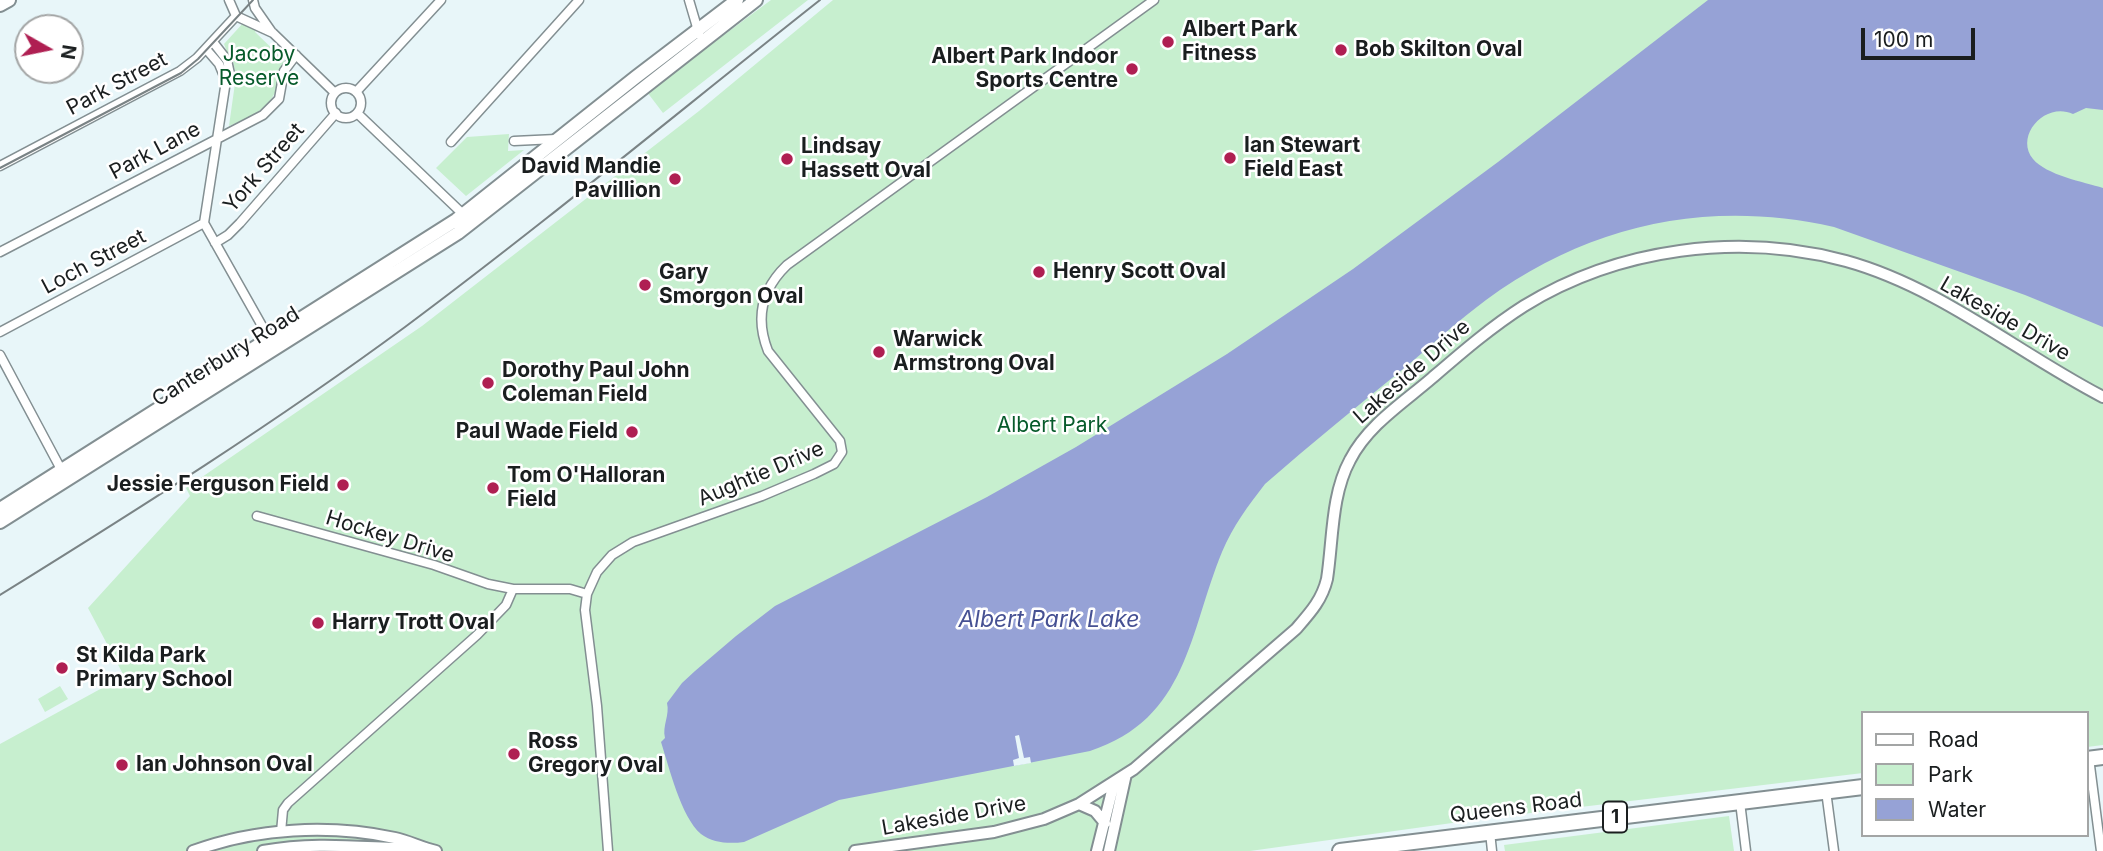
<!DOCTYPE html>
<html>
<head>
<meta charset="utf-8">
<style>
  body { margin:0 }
  #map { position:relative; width:2103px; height:851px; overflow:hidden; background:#e8f6f9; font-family:Inter,sans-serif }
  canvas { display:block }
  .legend { position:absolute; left:1861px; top:711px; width:228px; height:126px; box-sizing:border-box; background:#fff; border:2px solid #a3a5a5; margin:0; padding:9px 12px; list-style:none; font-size:21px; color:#1a1e1f }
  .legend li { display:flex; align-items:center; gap:14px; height:35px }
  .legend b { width:35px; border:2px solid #a3a5a5 }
  .north { position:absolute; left:14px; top:14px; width:70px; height:70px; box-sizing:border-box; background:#fff; border:2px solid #a3a5a5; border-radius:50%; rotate:99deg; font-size:19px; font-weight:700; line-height:28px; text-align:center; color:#1a1e1f }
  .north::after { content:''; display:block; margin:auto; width:24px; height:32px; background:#af1f52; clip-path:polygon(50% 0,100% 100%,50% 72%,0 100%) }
  .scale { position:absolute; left:1861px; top:28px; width:114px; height:32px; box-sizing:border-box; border:4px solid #1a1e1f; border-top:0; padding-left:9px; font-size:21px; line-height:24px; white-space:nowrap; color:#1a1e1f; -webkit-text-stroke:5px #fff; paint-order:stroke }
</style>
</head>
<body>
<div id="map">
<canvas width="2103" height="851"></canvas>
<ul class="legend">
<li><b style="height:9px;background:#fff"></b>Road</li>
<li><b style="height:19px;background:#c7efcf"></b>Park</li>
<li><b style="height:19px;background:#96a2d6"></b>Water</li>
</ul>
<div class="north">N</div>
<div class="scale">100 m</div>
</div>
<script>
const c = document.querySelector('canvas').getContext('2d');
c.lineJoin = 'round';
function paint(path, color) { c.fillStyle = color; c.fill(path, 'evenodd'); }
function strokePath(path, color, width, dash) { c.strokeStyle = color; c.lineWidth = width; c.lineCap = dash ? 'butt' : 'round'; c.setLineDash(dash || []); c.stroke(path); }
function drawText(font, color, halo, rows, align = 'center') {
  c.font = font + ' Inter,sans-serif'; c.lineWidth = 5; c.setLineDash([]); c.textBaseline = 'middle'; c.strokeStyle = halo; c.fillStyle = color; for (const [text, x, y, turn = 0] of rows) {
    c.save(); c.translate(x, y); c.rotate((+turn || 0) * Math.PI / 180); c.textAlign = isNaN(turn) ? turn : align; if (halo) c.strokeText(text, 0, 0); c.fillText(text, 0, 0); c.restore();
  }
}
paint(new Path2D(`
  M771,0H808L663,113L647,92Z
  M833,0H2103V745L2087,747V713H1863V773L1481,819L1250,851H0V744L124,676L88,608L190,496L186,488L422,326L699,111Z
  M244,22L257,29L255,32L285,61C281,70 281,79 277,88C269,110 248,118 229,126L236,76L232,56L229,57L224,44Z
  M509,134L508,151L524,150L466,196L436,168L467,137Z
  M60,686L68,699L45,712L38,699Z
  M1729,816L1734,851H1505L1504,845Z`), '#c7efcf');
paint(new Path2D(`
  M1708,0H2103V110L2086,108L2073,114C2046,101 2014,135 2033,159C2046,175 2084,182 2103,188V327L2025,295L1834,227C1708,199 1590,224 1486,300C1459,320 1434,343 1408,365C1360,404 1312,443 1265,484C1248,506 1233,526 1222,552C1189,632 1188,719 1090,751L839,800L744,842C729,844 713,843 701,834C681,817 669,767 661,742L665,738C662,726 670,715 667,703L682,683L695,671L736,636L775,606L987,497L1076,447L1227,354L1353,269L1498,162Z`), '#96a2d6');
paint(new Path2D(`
  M1019,735L1024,758L1030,757L1031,763L1014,766L1013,760L1019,758L1015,736Z`), '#e8f6f9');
const street = new Path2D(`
  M229,0L236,16
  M253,0L255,8L271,31
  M689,0L699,34
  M236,16L273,33L335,93
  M213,42L227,60L230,74L226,81L204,223L270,340
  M206,49L219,64L226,81
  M331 103a15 15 0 1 1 30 0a15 15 0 1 1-30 0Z
  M356,92L441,0
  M357,113L466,217
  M514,141L556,139
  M451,142L579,0
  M0,166L180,71L197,58L236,16
  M215,243L228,235L240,223L336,113
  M0,252L263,115L279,99L284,71L296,55
  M0,332L204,223
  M0,355L63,473
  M257,516L434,565L488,584L513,589
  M2089,758L2101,851
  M1826,791L1834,851
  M1740,802L1746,851
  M281,832L283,810L288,803L477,635L506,605L513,589H570L587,594
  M1490,832L1492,851
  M608,851L597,706L585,610L587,594L597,572L612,555L633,542L762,496L814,474L834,464L842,452L840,441L768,351C755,318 762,289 787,265L1154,0`);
const secondary = new Path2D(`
  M1079,804L1095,811L1105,823
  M193,851C256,828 329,824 395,838C409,841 422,848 436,851
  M263,851C317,841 363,848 417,849
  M855,851L994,832L1044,819L1079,804L1134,769L1296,629C1310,613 1322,600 1327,579C1333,540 1331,495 1350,460C1368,425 1403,403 1432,378C1461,353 1491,327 1524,306C1618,248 1739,232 1846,261C1940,287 2018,353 2103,397
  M1097,851L1114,783
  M1109,851L1126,774`);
const primary = new Path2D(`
  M0,5L9,0
  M0,509L456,220L636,77L737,0
  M0,522L458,233L756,0`);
const highway = new Path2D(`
  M2087,759L2103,757
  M1340,851L1863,787`);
strokePath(street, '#838f92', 11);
strokePath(secondary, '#838f92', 14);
strokePath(primary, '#838f92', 16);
strokePath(highway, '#838f92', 18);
strokePath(street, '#fff', 8);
strokePath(secondary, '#fff', 10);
strokePath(primary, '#fff', 12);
strokePath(highway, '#fff', 14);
strokePath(new Path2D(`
  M0,168L181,73L198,59L253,0
  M0,595C137,510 275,423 405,327C546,222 682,109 820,0`), '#7a8385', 2);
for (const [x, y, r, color] of [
  [1168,42,7,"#af1f52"],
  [1341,50,7,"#af1f52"],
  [1132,69,7,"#af1f52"],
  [1230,158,7,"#af1f52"],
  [787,159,7,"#af1f52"],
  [675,179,7,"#af1f52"],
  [1039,272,7,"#af1f52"],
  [645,285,7,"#af1f52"],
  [879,352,7,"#af1f52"],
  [488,383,7,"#af1f52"],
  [632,432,7,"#af1f52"],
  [343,485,7,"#af1f52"],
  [493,488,7,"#af1f52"],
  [318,623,7,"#af1f52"],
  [62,668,7,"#af1f52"],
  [514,754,7,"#af1f52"],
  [122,765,7,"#af1f52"]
]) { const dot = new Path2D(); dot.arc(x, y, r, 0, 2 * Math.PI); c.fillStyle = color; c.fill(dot); strokePath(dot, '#fff', 2.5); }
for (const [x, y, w] of [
  [1615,817,24]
]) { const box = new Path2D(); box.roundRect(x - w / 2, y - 15.5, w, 31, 5); c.fillStyle = '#fff'; c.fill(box); strokePath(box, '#1a1e1f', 2); }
drawText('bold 19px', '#1a1e1f', null, [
  ["1",1615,817]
]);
drawText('bold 21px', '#1a1e1f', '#fff', [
  ["Albert Park",1182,30],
  ["Fitness",1182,54],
  ["Bob Skilton Oval",1355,50],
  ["Albert Park Indoor",1118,57,"right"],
  ["Sports Centre",1118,81,"right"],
  ["Ian Stewart",1244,146],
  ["Field East",1244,170],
  ["Lindsay",801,147],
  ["Hassett Oval",801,171],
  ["David Mandie",661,167,"right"],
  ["Pavillion",661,191,"right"],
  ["Henry Scott Oval",1053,272],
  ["Gary",659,273],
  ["Smorgon Oval",659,297],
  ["Warwick",893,340],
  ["Armstrong Oval",893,364],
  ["Dorothy Paul John",502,371],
  ["Coleman Field",502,395],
  ["Paul Wade Field",618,432,"right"],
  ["Tom O'Halloran",507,476],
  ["Field",507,500],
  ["Jessie Ferguson Field",329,485,"right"],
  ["Harry Trott Oval",332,623],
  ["St Kilda Park",76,656],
  ["Primary School",76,680],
  ["Ross",528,742],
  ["Gregory Oval",528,766],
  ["Ian Johnson Oval",136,765]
], 'left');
drawText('21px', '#075b2b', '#fff', [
  ["Jacoby",259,55],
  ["Reserve",259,79],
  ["Albert Park",1052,426]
]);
drawText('21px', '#1a1e1f', '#fff', [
  ["Park Street",117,84,-28],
  ["Park Lane",155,151,-28],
  ["York Street",264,168,-49],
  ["Loch Street",94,262,-28],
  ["Lakeside Drive",2005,319,30],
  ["Canterbury Road",226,357,-32],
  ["Lakeside Drive",1412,372,-41],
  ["Aughtie Drive",761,474,-23],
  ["Hockey Drive",390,537,17],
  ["Queens Road",1516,808,-7],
  ["Lakeside Drive",954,816,-10]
]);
drawText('italic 23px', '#465193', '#fff', [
  ["Albert Park Lake",1049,620]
]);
</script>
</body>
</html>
